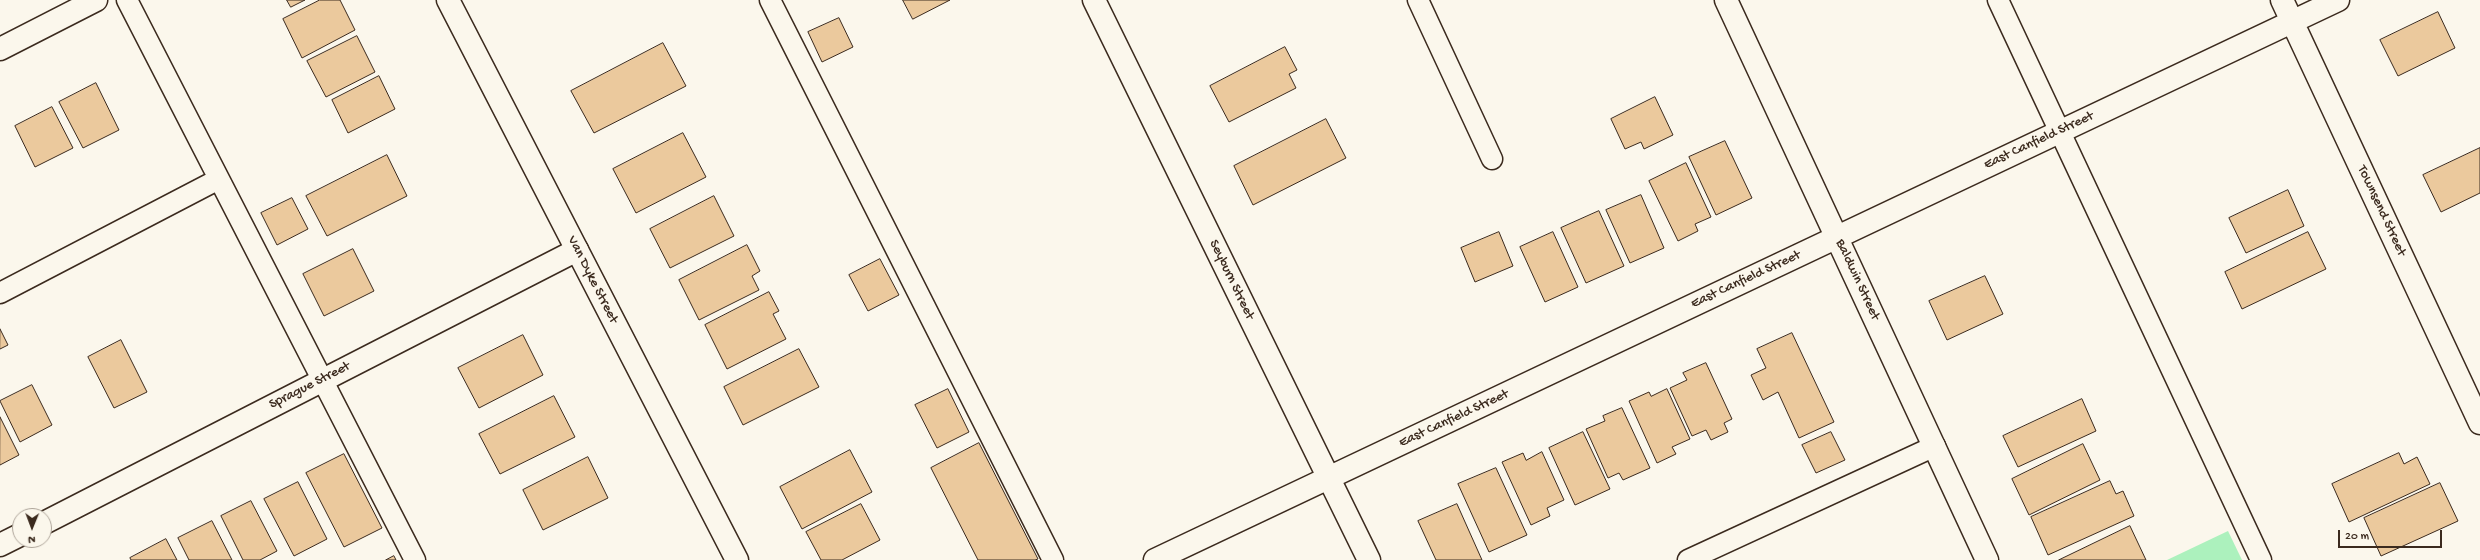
<!DOCTYPE html>
<html>
<head>
<meta charset="utf-8">
<style>
  body { margin:0 }
  #map { position:relative; width:2480px; height:560px; overflow:hidden; background:#fbf7ec; font-family:"Gochi Hand",sans-serif }
  canvas { display:block }
  .north { position:absolute; left:12px; top:508px; width:40px; height:40px; box-sizing:border-box; background:#fbf7ec; border:1px solid #aea59a; border-radius:50%; rotate:181deg; font-size:11px; font-weight:700; line-height:16px; text-align:center; color:#3b2a1e }
  .north::after { content:''; display:block; margin:auto; width:14px; height:18px; background:#3b2a1e; clip-path:polygon(50% 0,100% 100%,50% 72%,0 100%) }
  .scale { position:absolute; left:2338px; top:530px; width:104px; height:18px; box-sizing:border-box; border:2px solid #3b2a1e; border-top:0; padding-left:5px; font-size:12px; line-height:14px; white-space:nowrap; color:#3b2a1e; -webkit-text-stroke:3px #fbf7ec; paint-order:stroke }
</style>
</head>
<body>
<div id="map">
<canvas width="2480" height="560"></canvas>
<div class="north">N</div>
<div class="scale">20 m</div>
</div>
<script>
const c = document.querySelector('canvas').getContext('2d');
c.lineJoin = 'round';
function paint(path, color) { c.fillStyle = color; c.fill(path, 'evenodd'); }
function strokePath(path, color, width, dash) { c.strokeStyle = color; c.lineWidth = width; c.lineCap = dash ? 'butt' : 'round'; c.setLineDash(dash || []); c.stroke(path); }
function drawText(font, color, halo, rows, align = 'center') {
  c.font = font + ' "Gochi Hand",sans-serif'; c.lineWidth = 3; c.setLineDash([]); c.textBaseline = 'middle'; c.strokeStyle = halo; c.fillStyle = color; for (const [text, x, y, turn = 0] of rows) {
    c.save(); c.translate(x, y); c.rotate((+turn || 0) * Math.PI / 180); c.textAlign = isNaN(turn) ? turn : align; if (halo) c.strokeText(text, 0, 0); c.fillText(text, 0, 0); c.restore();
  }
}
paint(new Path2D(`
  M2228,531L2242,560H2167Z`), '#acf1bd');
const building = new Path2D(`
  M287,0H305L291,7Z
  M320,0H340L355,30L302,58L283,19Z
  M903,0H950L913,19Z
  M2438,12L2455,48L2398,76L2380,40Z
  M839,18L853,47L822,62L808,32Z
  M357,36L375,72L326,97L307,61Z
  M663,43L686,86L594,133L571,91Z
  M1285,47L1297,70L1289,74L1296,88L1229,122L1210,86Z
  M379,76L395,109L348,133L332,100Z
  M96,83L119,130L83,148L59,102Z
  M1655,97L1673,135L1644,149L1641,142L1625,149L1611,119Z
  M52,107L73,148L35,167L15,126Z
  M1326,119L1346,158L1253,205L1234,166Z
  M683,133L706,177L636,213L613,169Z
  M1725,141L1752,198L1716,215L1689,157Z
  M2480,148V193L2441,212L2423,175Z
  M387,155L407,196L327,236L306,196Z
  M1686,163L1711,217L1695,224L1698,231L1678,241L1649,181Z
  M2288,190L2304,226L2246,253L2229,218Z
  M1641,195L1664,248L1630,263L1606,210Z
  M714,196L734,236L670,268L650,229Z
  M292,198L308,229L277,245L261,213Z
  M1599,211L1624,266L1586,283L1561,228Z
  M1499,232L1513,266L1475,282L1461,248Z
  M1553,232L1578,287L1545,302L1520,247Z
  M2308,232L2326,269L2242,309L2225,272Z
  M747,245L760,271L752,276L759,290L699,320L679,280Z
  M353,249L374,291L324,316L303,274Z
  M880,259L899,295L868,311L849,275Z
  M1985,276L2003,314L1947,340L1929,301Z
  M769,292L779,311L773,314L786,339L727,369L705,325Z
  M0,329L8,345L0,349Z
  M1792,333L1834,422L1799,438L1778,392L1763,400L1751,375L1766,368L1757,349Z
  M523,335L543,375L479,408L458,368Z
  M121,340L147,392L114,408L88,357Z
  M799,349L819,387L743,425L724,387Z
  M1706,363L1732,419L1724,423L1728,432L1711,440L1706,430L1692,436L1670,388L1687,380L1683,373Z
  M32,385L52,425L20,442L0,401Z
  M948,389L969,432L937,448L915,405Z
  M1667,389L1690,439L1672,447L1676,454L1657,463L1629,401L1649,392L1651,396Z
  M554,396L575,437L500,474L479,434Z
  M2082,399L2096,431L2018,467L2003,436Z
  M1622,408L1650,468L1623,480L1619,473L1608,478L1586,429L1605,421L1603,416Z
  M0,417L19,455L0,465Z
  M1583,432L1610,489L1575,505L1549,448Z
  M1831,432L1845,460L1816,473L1802,445Z
  M979,443L1038,559L1035,560H978L931,468Z
  M2083,444L2100,480L2029,515L2012,479Z
  M850,450L872,492L802,529L780,487Z
  M1542,452L1564,500L1547,508L1550,516L1531,525L1502,462L1523,453L1526,460Z
  M2399,453L2404,464L2417,457L2430,484L2349,522L2332,484Z
  M344,454L382,528L344,547L306,473Z
  M588,457L608,498L543,530L523,490Z
  M1496,468L1527,535L1489,552L1458,484Z
  M2110,481L2116,494L2123,491L2134,516L2048,555L2031,517Z
  M298,482L327,539L294,556L264,499Z
  M2440,483L2458,521L2381,556L2364,518Z
  M251,501L277,551L260,560H243L221,516Z
  M861,504L880,540L842,560H821L806,532Z
  M1457,504L1482,560H1436L1418,521Z
  M212,521L232,560H189L178,538Z
  M2130,526L2146,560H2059Z
  M166,539L177,560H131L130,558Z
  M394,556L396,560H386Z`);
paint(building, '#ebc99d');
strokePath(building, '#3b2a1e', 1);
const service = new Path2D(`
  M127,0L415,560
  M770,0L1053,560
  M1418,0L1492,159
  M1998,0L2261,560
  M0,293L219,179
  M1688,560L1935,446`);
const minor = new Path2D(`
  M1094,0L1369,560
  M1726,0L1987,560
  M2282,0L2480,423
  M0,49L96,0
  M44,523L577,250
  M0,545L20,535
  M1155,560L2338,0`);
const secondary = new Path2D(`
  M448,0L737,560`);
strokePath(service, '#3b2a1e', 23);
strokePath(minor, '#3b2a1e', 25);
strokePath(secondary, '#3b2a1e', 25);
strokePath(service, '#fbf7ec', 20);
strokePath(minor, '#fbf7ec', 22);
strokePath(secondary, '#fbf7ec', 22);
drawText('14px', '#3b2a1e', '#fbf7ec', [
  ["East Canfield Street",2039,141,-25],
  ["Townsend Street",2381,211,65],
  ["Van Dyke Street",592,280,63],
  ["Seyburn Street",1231,280,64],
  ["East Canfield Street",1746,280,-25],
  ["Baldwin Street",1857,280,65],
  ["Sprague Street",310,386,-27],
  ["East Canfield Street",1454,419,-25]
]);
</script>
</body>
</html>
